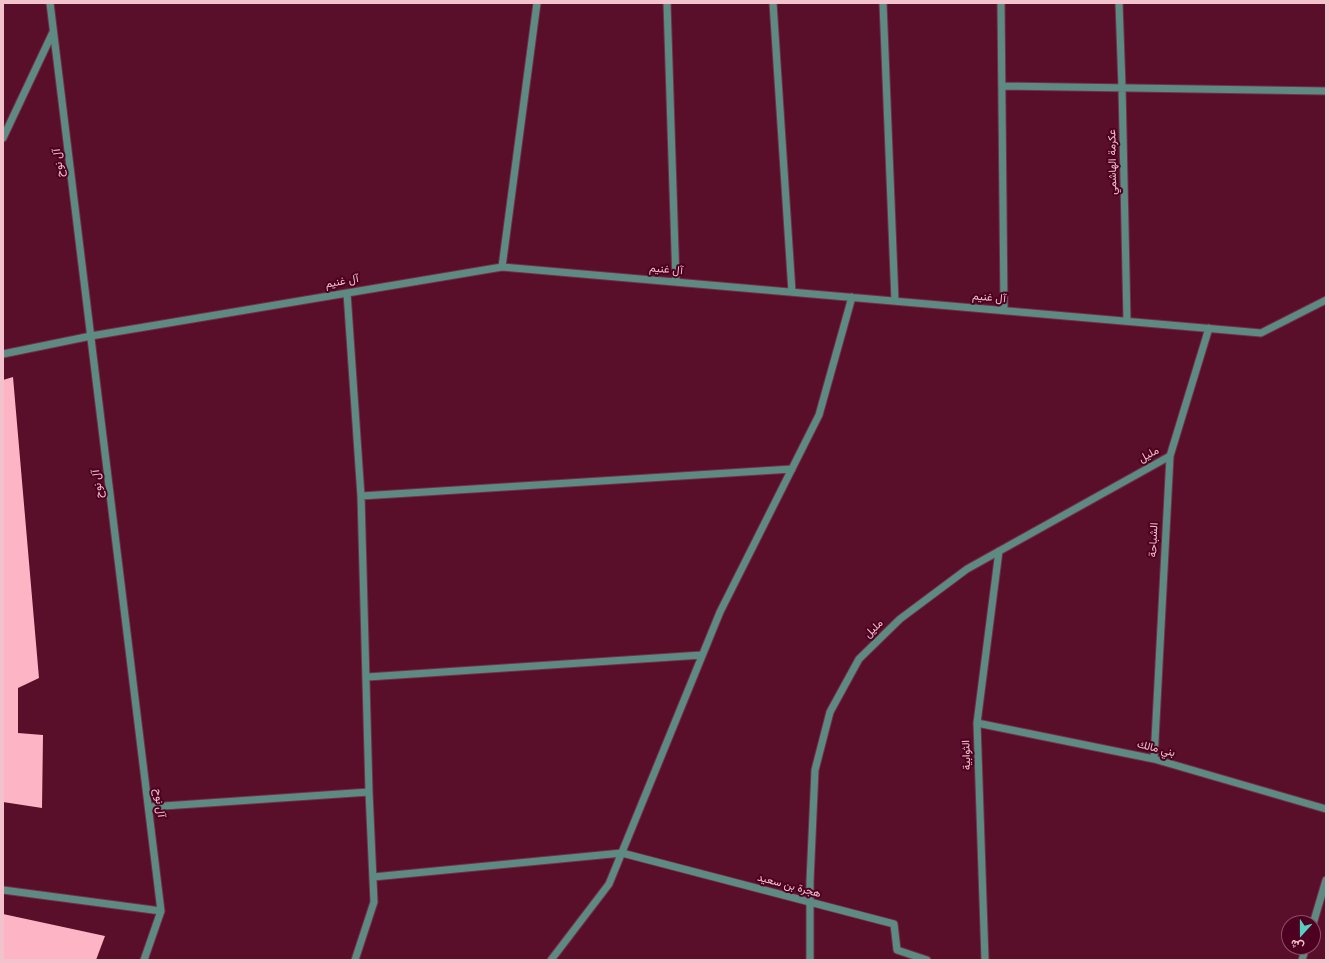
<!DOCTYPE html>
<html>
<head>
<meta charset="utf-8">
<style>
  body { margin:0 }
  #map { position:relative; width:1329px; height:963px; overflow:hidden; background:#590e29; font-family:Poppins,Vazirmatn,sans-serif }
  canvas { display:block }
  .frame { position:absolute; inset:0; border:4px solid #f2c3cd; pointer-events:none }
  .north { position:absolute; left:1281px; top:915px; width:40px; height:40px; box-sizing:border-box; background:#4d0020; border:1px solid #8f4e65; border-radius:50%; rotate:201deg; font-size:11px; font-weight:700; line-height:16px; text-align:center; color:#f2c3cd }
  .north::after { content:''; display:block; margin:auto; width:14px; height:18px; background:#58cec0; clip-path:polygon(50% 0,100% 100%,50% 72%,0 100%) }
</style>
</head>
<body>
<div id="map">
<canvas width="1329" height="963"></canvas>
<div class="frame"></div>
<div class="north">ش</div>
</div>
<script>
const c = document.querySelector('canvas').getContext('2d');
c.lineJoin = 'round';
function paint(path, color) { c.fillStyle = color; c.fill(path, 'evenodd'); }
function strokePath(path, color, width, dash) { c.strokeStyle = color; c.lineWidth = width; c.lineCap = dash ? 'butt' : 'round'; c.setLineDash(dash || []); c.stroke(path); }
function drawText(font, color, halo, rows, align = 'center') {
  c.font = font + ' Poppins,Vazirmatn,sans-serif'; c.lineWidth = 4; c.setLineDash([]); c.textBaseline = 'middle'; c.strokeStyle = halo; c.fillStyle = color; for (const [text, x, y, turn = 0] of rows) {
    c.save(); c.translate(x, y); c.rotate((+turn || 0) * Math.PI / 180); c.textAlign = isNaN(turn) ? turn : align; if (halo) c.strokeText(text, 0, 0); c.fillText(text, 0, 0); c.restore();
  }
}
paint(new Path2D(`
  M13,377L39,678L18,688V733L43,735L42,808L3,802V380Z
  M3,914L105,936L96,960H3Z`), '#fdb4c4');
const minor = new Path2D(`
  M50,3L161,911L144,960
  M667,3L676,282
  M773,3L792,292
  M883,3L895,301
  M1001,3L1004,310
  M1119,3L1122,87L1127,321
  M1002,86L1326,91
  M3,138L53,32
  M502,267L537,3
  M347,293L361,496L369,792L374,902L355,960
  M3,354L91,336L502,267L1261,333L1326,300
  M361,496L792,469
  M367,677L702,655
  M977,723L1154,759L1326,809
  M1154,759L1170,456L1209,328
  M149,807L369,792
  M373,877L622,853L894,924L897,950L927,960
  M3,890L161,911
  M1313,924L1326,880
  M551,960L609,884L720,612L819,415L852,297
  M810,960V881L815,770L830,712L859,659L900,619L967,569L1170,456
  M985,960L977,723L999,551
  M1302,960L1306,947`);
strokePath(minor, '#752f47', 9);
strokePath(minor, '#5e8a84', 7);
drawText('11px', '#f2c3cd', '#4d0020', [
  ["عكرمة الهاشمي",1113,162,-91],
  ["آل نوح",59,163,-97],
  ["آل غنيم",666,270,5],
  ["آل غنيم",342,282,-10],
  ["آل غنيم",989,298,5],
  ["مليل",1149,455,-29],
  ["آل نوح",98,484,-97],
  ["الشباحة",1154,540,-87],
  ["مليل",874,629,-44],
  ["بني مالك",1156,749,14],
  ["الثوابية",967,755,-92],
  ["آل نوح",159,803,83],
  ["هجرة بن سعيد",789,886,15]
]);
</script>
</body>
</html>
